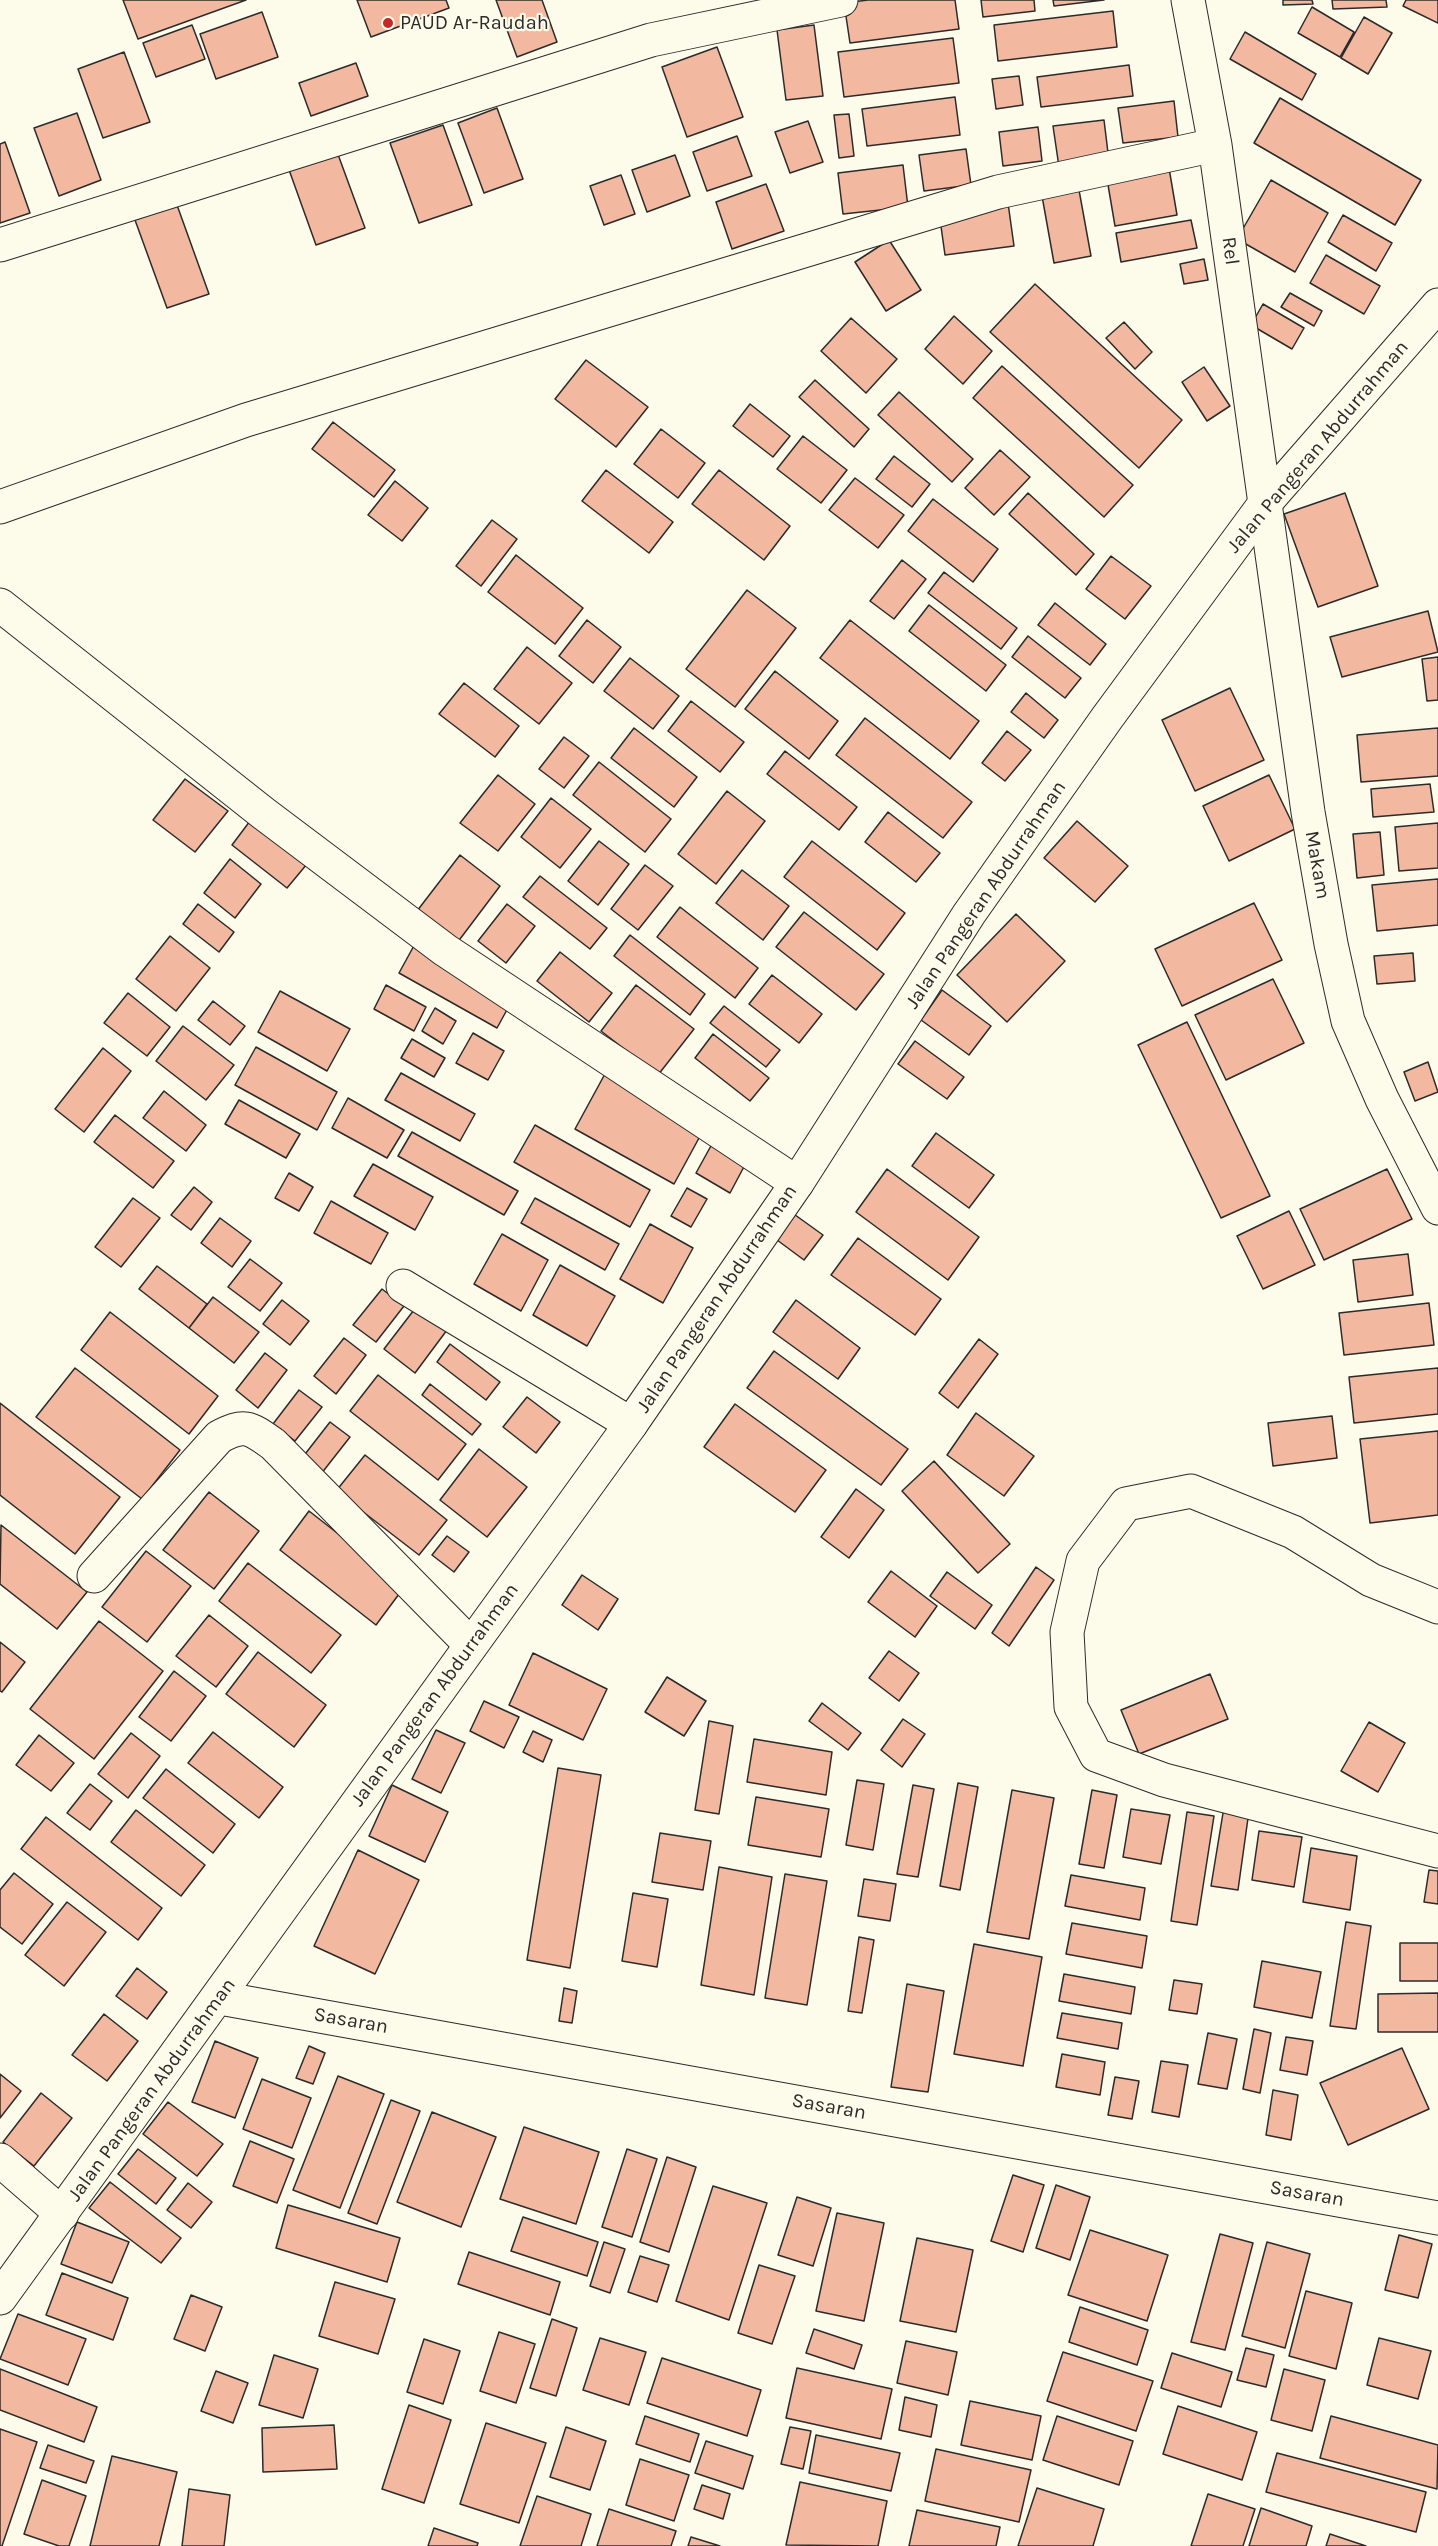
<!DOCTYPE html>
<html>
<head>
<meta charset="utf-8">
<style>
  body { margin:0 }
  canvas { display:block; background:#fdfbea }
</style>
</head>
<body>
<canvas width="1438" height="2546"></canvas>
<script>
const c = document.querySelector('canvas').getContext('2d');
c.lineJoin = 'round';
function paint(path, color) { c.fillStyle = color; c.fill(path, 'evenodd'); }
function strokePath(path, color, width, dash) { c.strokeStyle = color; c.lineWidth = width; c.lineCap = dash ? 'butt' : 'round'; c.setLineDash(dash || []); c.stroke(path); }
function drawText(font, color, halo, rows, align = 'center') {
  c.font = font + ' Karla,sans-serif'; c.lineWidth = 4.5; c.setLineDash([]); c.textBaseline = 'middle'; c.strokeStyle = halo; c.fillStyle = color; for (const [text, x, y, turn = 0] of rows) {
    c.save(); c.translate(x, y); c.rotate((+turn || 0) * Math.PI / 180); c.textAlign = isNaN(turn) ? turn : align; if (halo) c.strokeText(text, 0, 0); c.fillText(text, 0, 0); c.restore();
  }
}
const building = new Path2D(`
  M123,0H246L138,39Z
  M357,0H446L449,8L371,37Z
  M496,0H542L557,42L517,57Z
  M868,0H955L959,29L850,43L844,3Z
  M981,0H1034L1035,11L983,17Z
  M1053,0H1104L1054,6Z
  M1283,0H1312L1313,4L1283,5Z
  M1332,0H1386L1387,7L1333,9Z
  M1406,0H1438V23L1403,6Z
  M1312,7L1354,32L1340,57L1298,33Z
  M1113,11L1117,47L998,61L994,25Z
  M262,12L278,57L216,79L200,34Z
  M1364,17L1392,33L1368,74L1341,58Z
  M192,25L205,59L156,77L143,43Z
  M814,25L823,96L786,100L777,30Z
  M1245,32L1316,74L1302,100L1230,59Z
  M953,38L959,83L844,97L838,52Z
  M717,47L743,117L687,137L662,67Z
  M124,52L150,122L103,138L78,69Z
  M356,63L368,96L311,116L299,83Z
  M1129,65L1133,96L1041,107L1037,77Z
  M1019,76L1023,105L996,109L992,79Z
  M955,97L960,135L867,146L862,109Z
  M1280,98L1421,180L1395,225L1254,143Z
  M1174,101L1178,137L1123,143L1118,108Z
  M497,108L523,179L484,193L458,123Z
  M77,113L101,180L59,196L34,128Z
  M849,114L854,156L839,158L834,115Z
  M1104,120L1109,161L1059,167L1053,126Z
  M808,121L823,162L790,173L775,132Z
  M443,125L472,205L419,223L390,143Z
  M1038,127L1042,161L1003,166L999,132Z
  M737,136L752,176L707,191L693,152Z
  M5,142L30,213L0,223V144Z
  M336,149L365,228L316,245L288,167Z
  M966,149L971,185L924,191L919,155Z
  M675,155L690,196L647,212L632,170Z
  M903,165L908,207L843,214L838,173Z
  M1169,168L1177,215L1115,226L1107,179Z
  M621,175L635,214L604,225L590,186Z
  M1271,180L1328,213L1295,272L1237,239Z
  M766,184L784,231L732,249L716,202Z
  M1079,190L1091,256L1054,263L1042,196Z
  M1008,203L1014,246L945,255L939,212Z
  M177,205L209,294L167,308L135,220Z
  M1343,215L1392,243L1376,271L1328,242Z
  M1191,220L1197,248L1121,262L1116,233Z
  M889,240L921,290L886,311L855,262Z
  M1326,255L1380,286L1364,314L1310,283Z
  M1204,259L1208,280L1184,284L1180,264Z
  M1035,284L1182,420L1139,468L990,332Z
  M1290,293L1322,311L1314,326L1281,307Z
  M1263,304L1304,328L1292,349L1251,325Z
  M954,316L992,351L963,384L925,349Z
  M851,318L897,359L866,393L821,351Z
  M1124,322L1152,352L1135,369L1106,338Z
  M586,360L648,407L616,447L555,399Z
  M1002,366L1133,485L1104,517L973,398Z
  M1204,367L1230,406L1207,421L1182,382Z
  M815,380L869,429L854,447L799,397Z
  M899,392L973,459L952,482L878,415Z
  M750,404L790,436L773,457L733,426Z
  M333,422L395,470L374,497L312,449Z
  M661,429L705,463L678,498L634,464Z
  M803,436L847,470L821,503L777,469Z
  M1000,450L1030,477L994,515L965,488Z
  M894,456L930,484L912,507L876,479Z
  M606,470L673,522L649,553L582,501Z
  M719,470L790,526L764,560L692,504Z
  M855,478L904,515L878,548L829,510Z
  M395,481L428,508L402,541L368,515Z
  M1028,493L1094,554L1076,575L1009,514Z
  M1345,493L1378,586L1318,607L1284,514Z
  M933,499L998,549L973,582L908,531Z
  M492,520L517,539L481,586L456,566Z
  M516,555L583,608L555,644L488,592Z
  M1111,556L1151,586L1125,619L1086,589Z
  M902,560L926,579L894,619L870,601Z
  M944,572L1017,628L1001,649L928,593Z
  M747,590L796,628L735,707L686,669Z
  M1055,603L1106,644L1090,665L1038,625Z
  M929,605L1006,665L986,691L909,631Z
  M1428,611L1438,652L1342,677L1330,637Z
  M587,620L621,647L593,683L559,656Z
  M850,620L979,721L950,759L820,658Z
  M1028,636L1081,678L1065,698L1012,657Z
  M527,647L572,683L539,724L494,689Z
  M1438,657V700L1427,701L1422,659Z
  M630,658L679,696L653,729L604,691Z
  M775,671L838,721L809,759L745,709Z
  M464,683L519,726L495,757L439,714Z
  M1230,688L1264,760L1195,791L1162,720Z
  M1026,693L1058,720L1044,738L1011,712Z
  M691,701L744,742L720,772L668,731Z
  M865,718L972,802L943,838L836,755Z
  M634,728L697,777L674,807L611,758Z
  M1438,728V776L1361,782L1357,735Z
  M1007,731L1031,750L1005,781L982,763Z
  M564,737L589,756L564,788L539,769Z
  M785,751L857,807L839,830L767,774Z
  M599,762L671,819L645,852L573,795Z
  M498,775L535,804L498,851L460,823Z
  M1269,775L1295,829L1229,861L1203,806Z
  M185,779L228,811L195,852L153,820Z
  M1430,784L1434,812L1373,817L1371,789Z
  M727,791L765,821L716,884L678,854Z
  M551,798L591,829L560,868L521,837Z
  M888,812L940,853L916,882L865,842Z
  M250,821L307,864L287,888L232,845Z
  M1077,821L1128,866L1095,902L1044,858Z
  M1438,823V868L1399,871L1395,827Z
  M1380,832L1384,875L1357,878L1353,834Z
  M599,841L629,864L598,905L568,881Z
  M812,841L905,913L877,950L784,877Z
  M460,855L500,886L457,943L417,911Z
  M230,859L261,884L235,918L204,893Z
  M645,865L673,886L638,930L611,909Z
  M742,870L789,906L763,940L716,903Z
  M540,876L607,928L590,949L523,897Z
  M1438,879V925L1377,931L1372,885Z
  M1254,903L1282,960L1182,1006L1155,949Z
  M198,904L234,932L219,952L183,924Z
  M507,904L535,926L506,963L478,941Z
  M680,907L758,968L735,998L657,937Z
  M804,912L884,974L856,1010L776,947Z
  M1016,914L1065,961L1007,1022L957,975Z
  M630,935L705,994L690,1015L614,956Z
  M170,936L210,968L176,1011L136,979Z
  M416,942L514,997L497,1028L399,973Z
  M560,952L612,993L589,1022L537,981Z
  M1413,953L1415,981L1377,984L1374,956Z
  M772,975L822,1014L799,1043L749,1004Z
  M1273,979L1304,1043L1226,1080L1195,1015Z
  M386,985L426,1007L414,1031L374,1009Z
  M636,985L694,1029L658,1075L601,1031Z
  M942,990L991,1026L969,1055L921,1020Z
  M280,991L350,1029L327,1071L258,1032Z
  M128,993L170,1027L147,1056L104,1023Z
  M213,1001L245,1026L230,1045L198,1020Z
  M724,1006L780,1050L766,1067L710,1023Z
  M435,1008L456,1021L443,1044L422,1031Z
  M1187,1022L1270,1196L1221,1218L1138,1045Z
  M183,1026L234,1065L206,1100L156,1061Z
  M473,1033L504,1051L488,1080L456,1063Z
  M713,1034L769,1078L750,1101L695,1058Z
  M412,1039L445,1058L434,1077L401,1058Z
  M915,1041L964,1077L947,1099L898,1064Z
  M256,1047L337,1092L317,1130L235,1085Z
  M103,1048L131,1071L84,1132L55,1109Z
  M1428,1062L1438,1092L1415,1101L1404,1072Z
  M606,1072L705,1127L674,1184L575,1129Z
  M401,1073L475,1114L460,1141L385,1100Z
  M164,1091L206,1125L186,1151L143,1118Z
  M348,1098L404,1130L387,1158L332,1128Z
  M239,1100L300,1134L286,1158L225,1124Z
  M115,1115L174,1161L153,1188L94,1142Z
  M535,1125L650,1190L630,1227L514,1162Z
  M412,1132L518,1191L504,1215L398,1156Z
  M936,1133L994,1175L969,1208L912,1166Z
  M712,1144L746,1163L730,1193L696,1173Z
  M373,1164L433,1197L415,1230L354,1196Z
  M887,1169L979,1237L948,1280L856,1212Z
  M1387,1169L1412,1219L1324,1260L1300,1209Z
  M289,1173L313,1187L299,1211L275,1198Z
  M194,1187L212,1202L191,1230L171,1215Z
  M687,1188L707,1199L691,1227L671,1216Z
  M133,1198L160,1218L121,1267L95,1247Z
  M535,1198L619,1244L605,1270L521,1223Z
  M331,1201L388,1233L371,1264L314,1233Z
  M1289,1211L1315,1265L1263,1289L1237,1236Z
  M791,1212L823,1235L804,1260L773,1237Z
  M220,1218L251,1241L232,1267L201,1243Z
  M650,1224L693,1248L663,1303L620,1279Z
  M502,1234L548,1260L521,1311L474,1284Z
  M858,1238L941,1299L915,1335L831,1275Z
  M1408,1254L1413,1295L1358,1302L1353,1260Z
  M250,1259L282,1283L260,1311L228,1287Z
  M560,1265L615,1296L587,1346L533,1315Z
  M157,1266L207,1304L189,1328L139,1289Z
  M382,1289L404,1306L376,1342L353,1325Z
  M213,1297L259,1332L234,1363L189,1328Z
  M282,1300L309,1321L290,1345L263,1324Z
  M796,1300L860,1348L838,1379L773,1332Z
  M1429,1303L1434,1345L1344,1355L1339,1313Z
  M417,1306L447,1330L415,1373L384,1349Z
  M110,1312L218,1396L189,1434L81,1350Z
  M344,1338L366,1355L336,1394L314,1376Z
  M979,1339L998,1354L958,1408L939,1393Z
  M450,1344L500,1382L486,1400L437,1362Z
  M774,1351L908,1449L881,1485L747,1388Z
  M265,1353L287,1370L258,1408L236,1390Z
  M75,1368L180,1450L142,1499L36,1417Z
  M1438,1368V1414L1354,1423L1349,1377Z
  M378,1375L466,1444L438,1480L350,1411Z
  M430,1384L481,1424L472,1435L422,1395Z
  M299,1390L322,1407L295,1441L273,1424Z
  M527,1397L560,1422L536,1453L503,1427Z
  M0,1403L120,1497L75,1554L0,1495Z
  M735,1404L826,1470L795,1512L704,1447Z
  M976,1413L1034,1456L1004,1496L947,1455Z
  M1332,1416L1337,1458L1273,1466L1268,1423Z
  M330,1422L350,1437L321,1474L302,1458Z
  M1438,1431V1515L1370,1523L1360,1439Z
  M479,1449L527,1487L487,1537L440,1500Z
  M365,1455L447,1520L419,1555L336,1491Z
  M934,1461L1010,1544L978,1573L902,1491Z
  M856,1489L884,1510L849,1558L821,1537Z
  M209,1492L259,1531L214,1589L163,1550Z
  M309,1511L405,1586L376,1625L280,1550Z
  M1,1525L87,1592L57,1629L0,1584Z
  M447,1536L469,1552L454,1572L432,1555Z
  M146,1551L191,1586L147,1642L102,1607Z
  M248,1563L341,1635L311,1673L219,1601Z
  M1036,1567L1054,1580L1009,1646L992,1633Z
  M891,1571L937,1606L915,1637L868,1602Z
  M947,1572L992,1605L975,1629L930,1596Z
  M582,1575L618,1599L598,1630L562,1605Z
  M209,1615L248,1646L216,1687L176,1656Z
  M99,1621L163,1671L94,1759L30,1709Z
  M0,1642L25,1662L2,1692L0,1691Z
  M889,1651L919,1673L899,1701L869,1678Z
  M258,1652L326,1705L294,1747L226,1694Z
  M533,1653L607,1689L583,1740L509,1705Z
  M174,1671L206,1696L171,1741L139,1717Z
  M1210,1674L1228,1719L1139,1754L1121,1710Z
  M667,1677L706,1701L684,1736L645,1712Z
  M484,1701L519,1717L504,1748L470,1731Z
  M822,1703L861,1733L848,1750L809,1721Z
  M903,1719L925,1734L902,1767L881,1750Z
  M709,1721L733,1726L719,1814L695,1810Z
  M1369,1722L1405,1743L1378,1792L1341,1771Z
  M436,1730L465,1743L441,1793L412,1779Z
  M533,1731L552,1740L543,1762L523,1752Z
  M213,1732L283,1787L259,1818L188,1763Z
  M131,1733L160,1756L128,1798L98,1774Z
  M39,1735L74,1763L51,1791L16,1765Z
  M754,1739L832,1752L826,1795L747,1782Z
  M558,1768L601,1775L570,1968L527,1960Z
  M166,1769L235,1824L213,1853L143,1798Z
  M857,1780L884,1784L873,1850L846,1845Z
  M958,1783L978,1787L960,1890L940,1886Z
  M90,1784L112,1801L90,1830L67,1813Z
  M392,1785L448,1812L425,1862L369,1836Z
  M913,1785L934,1789L918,1877L897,1874Z
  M1012,1790L1054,1798L1029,1939L987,1932Z
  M1092,1790L1117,1795L1104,1868L1079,1864Z
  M756,1797L829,1809L821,1857L748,1845Z
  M1224,1807L1249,1811L1238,1890L1211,1886Z
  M1131,1809L1170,1815L1161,1864L1123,1857Z
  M136,1810L205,1865L181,1896L111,1842Z
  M1187,1812L1214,1816L1197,1925L1171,1921Z
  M46,1817L162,1908L138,1940L21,1849Z
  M1259,1831L1302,1837L1294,1887L1252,1880Z
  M660,1833L711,1841L703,1890L652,1882Z
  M1311,1848L1357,1856L1350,1910L1303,1902Z
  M358,1850L419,1880L375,1974L314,1946Z
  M719,1867L772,1877L754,1995L701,1985Z
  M1429,1870L1438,1871V1904L1424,1902Z
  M14,1873L53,1904L22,1944L0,1927V1890Z
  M785,1874L827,1881L807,2005L765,1998Z
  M1071,1875L1145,1888L1140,1920L1065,1906Z
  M864,1879L896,1884L890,1921L858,1916Z
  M633,1893L668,1899L657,1967L622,1961Z
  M67,1902L106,1932L64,1986L25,1955Z
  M1346,1922L1371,1926L1356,2029L1330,2026Z
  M1072,1923L1147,1936L1142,1968L1066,1954Z
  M859,1937L874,1940L862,2013L848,2011Z
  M1400,1943H1438V1981H1400Z
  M974,1944L1042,1957L1023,2066L954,2054Z
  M1262,1961L1321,1972L1312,2018L1254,2007Z
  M137,1968L167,1992L147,2019L116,1996Z
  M1064,1974L1135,1987L1131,2014L1059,2001Z
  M1174,1980L1202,1984L1197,2014L1169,2010Z
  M907,1984L944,1991L928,2092L891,2087Z
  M564,1988L577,1991L572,2023L559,2021Z
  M1438,1993V2032H1378V1994Z
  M1062,2013L1122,2023L1118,2049L1057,2038Z
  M104,2014L138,2041L107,2081L72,2055Z
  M1254,2029L1271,2033L1260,2093L1243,2089Z
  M1208,2033L1237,2039L1227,2089L1198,2084Z
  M1286,2037L1313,2041L1307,2075L1280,2070Z
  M215,2041L258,2058L235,2118L192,2102Z
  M309,2046L325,2053L313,2084L296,2078Z
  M1402,2048L1429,2109L1348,2145L1320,2083Z
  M1062,2054L1105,2062L1100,2095L1056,2087Z
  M1161,2061L1188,2065L1179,2117L1152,2112Z
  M0,2074L21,2091L0,2118Z
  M338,2076L384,2094L340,2208L293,2190Z
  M1115,2077L1139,2081L1132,2119L1108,2115Z
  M262,2079L311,2098L292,2148L243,2129Z
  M1273,2090L1298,2095L1291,2140L1266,2135Z
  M41,2093L72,2118L34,2166L3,2142Z
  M391,2100L420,2111L377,2224L348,2213Z
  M168,2102L223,2144L197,2176L143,2134Z
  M432,2112L496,2137L461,2227L397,2202Z
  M524,2127L599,2152L576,2224L500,2199Z
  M250,2141L294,2159L277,2203L233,2186Z
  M138,2149L176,2178L156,2204L118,2174Z
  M627,2149L657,2159L632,2237L602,2227Z
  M667,2157L696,2167L669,2252L640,2242Z
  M1013,2175L1044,2185L1023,2252L991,2241Z
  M110,2182L181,2238L161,2263L89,2208Z
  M188,2183L212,2202L191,2228L167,2210Z
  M1056,2185L1090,2197L1070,2260L1036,2248Z
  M713,2186L767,2203L729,2320L676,2301Z
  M797,2197L831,2208L813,2266L778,2255Z
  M288,2205L400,2238L387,2282L276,2248Z
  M837,2213L884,2223L864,2321L816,2311Z
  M523,2217L598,2242L587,2276L511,2251Z
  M77,2222L129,2242L112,2283L61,2264Z
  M1090,2230L1168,2255L1147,2321L1068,2295Z
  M1220,2234L1253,2243L1225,2350L1191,2342Z
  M1399,2235L1432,2244L1418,2298L1385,2290Z
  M917,2238L973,2250L956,2332L900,2321Z
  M604,2242L625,2249L610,2293L590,2286Z
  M1267,2242L1310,2254L1285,2348L1242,2336Z
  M469,2252L560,2282L550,2315L458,2284Z
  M640,2256L669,2265L657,2302L628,2292Z
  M759,2265L795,2276L772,2344L738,2333Z
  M62,2273L128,2298L113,2340L46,2315Z
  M335,2282L395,2299L378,2354L319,2336Z
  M1306,2291L1352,2303L1336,2369L1289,2356Z
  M191,2295L222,2307L205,2351L174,2339Z
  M1080,2307L1148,2330L1137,2365L1069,2342Z
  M18,2314L86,2339L68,2385L0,2359Z
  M552,2319L577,2328L556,2396L530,2388Z
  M814,2329L862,2345L854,2369L806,2353Z
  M499,2332L535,2344L516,2403L480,2391Z
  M600,2338L646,2352L629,2405L583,2390Z
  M1379,2338L1431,2351L1418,2399L1367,2385Z
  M424,2339L460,2351L443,2404L407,2392Z
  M906,2341L957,2352L948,2395L897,2383Z
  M1246,2348L1274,2355L1266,2387L1237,2380Z
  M1063,2352L1153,2381L1136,2431L1047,2401Z
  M1172,2353L1232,2372L1221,2407L1161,2388Z
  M274,2355L318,2369L303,2418L259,2405Z
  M662,2358L761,2390L747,2436L647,2403Z
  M797,2368L892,2389L881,2439L786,2418Z
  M0,2369L97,2407L84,2442L0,2410Z
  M1284,2369L1325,2380L1312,2431L1271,2420Z
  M216,2371L248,2383L233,2423L201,2411Z
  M905,2397L937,2405L931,2437L899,2430Z
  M970,2401L1041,2416L1032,2460L961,2445Z
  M409,2405L451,2420L424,2503L382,2489Z
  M1178,2406L1257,2432L1242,2480L1163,2454Z
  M645,2416L699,2434L690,2462L636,2444Z
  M1057,2416L1133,2441L1119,2485L1043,2460Z
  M1331,2416L1438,2445L1437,2489L1320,2458Z
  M486,2423L546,2443L519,2523L460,2504Z
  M334,2425L337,2469L263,2472L262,2428Z
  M566,2427L606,2441L590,2490L550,2477Z
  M790,2427L811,2431L803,2469L781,2464Z
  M0,2429L37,2442L2,2546H0Z
  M816,2435L900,2453L891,2491L809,2473Z
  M706,2441L753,2456L743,2489L695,2473Z
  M48,2445L94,2461L86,2483L40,2468Z
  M936,2449L1031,2470L1019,2522L925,2501Z
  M1277,2453L1426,2492L1416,2532L1266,2492Z
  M112,2456L177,2472L159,2546H90Z
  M640,2459L689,2475L674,2521L626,2505Z
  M42,2480L86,2496L69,2546H59L24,2534Z
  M800,2482L887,2501L878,2546L786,2545Z
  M702,2485L730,2494L723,2519L694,2509Z
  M1037,2488L1104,2509L1093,2546H1018Z
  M189,2489L230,2495L224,2546H182Z
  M1208,2494L1255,2509L1243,2546H1191Z
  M537,2496L591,2514L581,2546H520Z
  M1261,2508L1312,2526L1306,2546H1249Z
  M609,2509L676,2531L671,2546H597Z
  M917,2510L1000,2527L996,2546H909Z
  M434,2528L478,2543L477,2546H428Z
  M1330,2534L1366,2546H1326Z
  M691,2537L720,2546H688Z`);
paint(building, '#f2b8a0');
strokePath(building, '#2b2b2b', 1.5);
const street = new Path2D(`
  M1188,0L1215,145L1308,812L1331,944L1348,1021L1382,1099L1438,1208
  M0,245L651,40L841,0
  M0,507L246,420L998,192L1215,145
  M0,605L263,813L445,950L797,1183
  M403,1286L631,1424
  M94,1576L219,1437C245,1423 250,1428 273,1444L471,1645
  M1438,1607L1371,1580L1293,1532L1191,1491L1126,1504L1083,1561L1067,1632L1071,1707L1096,1755L1164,1780L1438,1851
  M220,1998L1438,2218
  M0,2160L62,2214`);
const secondary = new Path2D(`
  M0,2298L631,1424L797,1183L969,914L1107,718L1266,502L1438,305`);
strokePath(street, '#2b2b2b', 35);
strokePath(secondary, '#2b2b2b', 35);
strokePath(street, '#fdfbea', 33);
strokePath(secondary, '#fdfbea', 33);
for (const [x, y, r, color] of [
  [388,23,6,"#c62828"]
]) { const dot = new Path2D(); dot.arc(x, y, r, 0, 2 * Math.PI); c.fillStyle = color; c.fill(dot); strokePath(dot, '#fdfbea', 2); }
drawText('20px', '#2b2b2b', '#fdfbea', [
  ["PAUD Ar-Raudah",400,23]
], 'left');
drawText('20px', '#2b2b2b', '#fdfbea', [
  ["Rel",1230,251,82],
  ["Jalan Pangeran Abdurrahman",1318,447,-50],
  ["Makam",1317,865,80],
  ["Jalan Pangeran Abdurrahman",986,895,-56],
  ["Jalan Pangeran Abdurrahman",717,1299,-56],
  ["Jalan Pangeran Abdurrahman",435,1695,-54],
  ["Sasaran",351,2021,10],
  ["Jalan Pangeran Abdurrahman",152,2090,-54],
  ["Sasaran",829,2107,10],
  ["Sasaran",1307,2194,10]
]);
</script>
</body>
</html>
